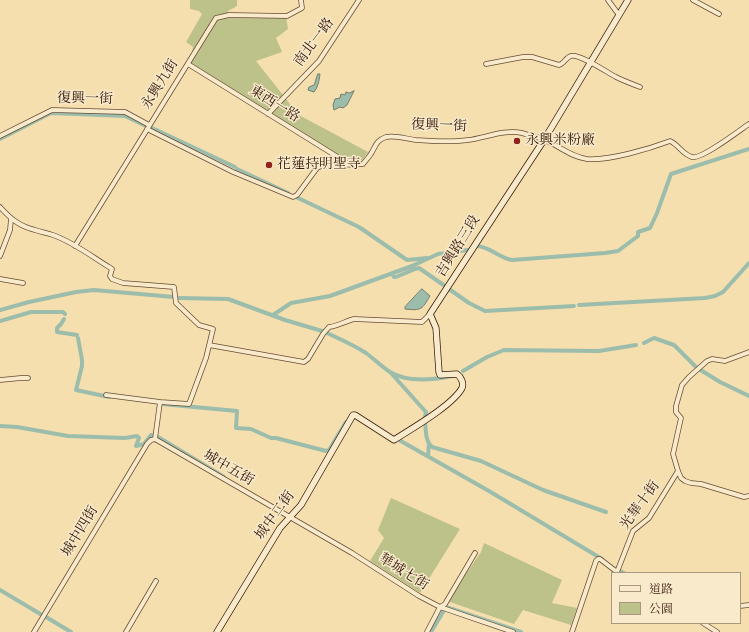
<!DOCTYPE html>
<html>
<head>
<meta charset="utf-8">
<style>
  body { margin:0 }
  #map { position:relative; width:749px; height:632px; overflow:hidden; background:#f5dfaf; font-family:Vollkorn,"Noto Serif TC",serif }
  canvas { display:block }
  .legend { position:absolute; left:611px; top:572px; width:130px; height:52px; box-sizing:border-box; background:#f8eacb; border:1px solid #ab977f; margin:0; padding:5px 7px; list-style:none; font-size:12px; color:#381b0c }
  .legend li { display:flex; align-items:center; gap:8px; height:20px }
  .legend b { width:20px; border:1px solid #ab977f }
</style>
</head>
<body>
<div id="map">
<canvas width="749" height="632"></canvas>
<ul class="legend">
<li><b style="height:5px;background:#f8eacb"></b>道路</li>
<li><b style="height:11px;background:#bdc18a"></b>公園</li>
</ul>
</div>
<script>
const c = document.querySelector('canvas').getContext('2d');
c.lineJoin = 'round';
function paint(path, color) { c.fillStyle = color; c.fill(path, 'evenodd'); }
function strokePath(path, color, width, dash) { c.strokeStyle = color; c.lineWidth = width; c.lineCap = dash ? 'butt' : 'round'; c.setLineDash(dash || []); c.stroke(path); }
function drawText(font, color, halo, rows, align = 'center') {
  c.font = font + ' Vollkorn,"Noto Serif TC",serif'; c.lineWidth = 3; c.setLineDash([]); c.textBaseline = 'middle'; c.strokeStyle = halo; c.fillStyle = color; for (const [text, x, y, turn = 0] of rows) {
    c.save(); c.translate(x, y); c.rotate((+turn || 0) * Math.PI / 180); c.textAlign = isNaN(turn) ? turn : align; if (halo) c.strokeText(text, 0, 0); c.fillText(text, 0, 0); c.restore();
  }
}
paint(new Path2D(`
  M190,0H237V6L228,11L227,14L286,16L288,29L276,38L282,52L256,61L294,109L297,114L368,152L362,160L344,162L190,64L193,47L186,42L202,14L199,11L190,9Z
  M391,498L460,529L420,593L370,561L384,538L378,530Z
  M484,543L562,580L552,603L577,608L571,625L523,610L514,624L447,601L481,552Z`), '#bdc18a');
const water = new Path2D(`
  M318,74H320C319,81 318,87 314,92L308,90L309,87L314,85Z
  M354,91L347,105L343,108L340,107L334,110L333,105L335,99L340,98L341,94L345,95L346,92L349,93Z
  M422,289L430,296C422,309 422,311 405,309V307Z`);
paint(water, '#9cbdab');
strokePath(water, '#747c6b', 1);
strokePath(new Path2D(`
  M150,127L235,167
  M0,139L51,113L125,116L146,126
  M237,169L288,193
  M298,198L359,227L407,260L427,258
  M477,246C491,247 499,258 512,260L605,253L618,251L638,236V232L650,228L657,213L671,174L749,149
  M392,274L394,277H396L415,269L419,268L445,286
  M449,289L469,303L485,311L574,306
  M179,298L228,299L285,320L322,331
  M579,305L705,298L715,296L723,292L749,263
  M0,310L29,302L76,292L94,290L174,297
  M273,315L291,303L330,296L412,266L438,254L468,250
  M64,319L61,324L57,328V332L77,335
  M0,321L31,312H63L65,314
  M327,333C340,339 354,345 366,353C374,359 382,367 390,372C408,383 433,380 452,376
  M78,338L82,360V366L76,390L109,397
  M644,343L654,338L674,345L696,367
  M699,369L720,382L749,396
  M463,371L487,357L504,350L599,351L636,345
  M391,373L425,411L426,412L425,417
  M162,404L237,411L236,428L251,429L271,438H276L326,451L329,450L346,422
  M425,421C426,430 425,441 432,447L481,461L543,490L606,512
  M0,426L17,427L68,436L125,438L137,436L139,438L136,446L144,444L151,435L154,436
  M158,437L224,477
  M399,440L489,491L602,559
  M428,456L429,444
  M618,570L624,573
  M0,590L42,615
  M446,607L521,632
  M46,617L71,632
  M431,632L443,612`), '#9cbdab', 4);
const street = new Path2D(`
  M608,0L619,15
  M693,0L719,14
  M188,64L349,164
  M486,64L523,57H532L559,65C564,64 566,57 571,56C579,53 608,73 616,77C624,81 632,84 640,87
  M268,114L319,61L359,0
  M147,129L233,172L293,197L297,195L317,168L321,166L363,164C366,160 370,156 372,152C376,145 377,140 386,137C396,135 406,139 416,140C430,141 454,142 468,140C485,138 505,129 522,133C529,135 538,137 545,140C559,146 571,157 587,159C608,161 649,149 670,141C679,145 682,154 692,157C701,160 740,130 749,124
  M0,136L52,110L125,112L149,125
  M0,207C11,219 19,226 35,230C41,232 47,233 53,235C73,242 91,256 109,267L112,269L110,276L112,279L123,283L174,287L176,303L199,325L213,329L206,358L189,404L160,402L155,439L151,440L147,444L34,632
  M75,246L216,18L229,15L287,16L302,8L301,0
  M0,256L10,230L11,219
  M0,279L23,283
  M209,345L304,362L308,359L323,334L329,327C338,326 346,321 354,319L422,322L430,314
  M749,352L725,361L712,359L707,361L689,377L682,385L676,406V412L681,418L673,454L678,471L681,478L685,481L691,483L701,484L744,497L749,496
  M0,380L21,378H28
  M106,395L160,402
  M155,439L352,553L419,596L440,607L513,632
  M740,606L749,605
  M703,623L717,632
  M126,632L156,581
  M427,632L440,607L445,604L475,553
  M572,632L596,561L598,559H600L617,572L633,531L649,518L678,471`);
const secondary = new Path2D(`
  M217,632L280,528L301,505L353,415H355L394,440C411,429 453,405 462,388C464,383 461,377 457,374L440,375L439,372L436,328L430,314L475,245L544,140L628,0`);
strokePath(street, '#674c35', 5.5);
strokePath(secondary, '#381b0c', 7);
strokePath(street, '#f8eacb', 4);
strokePath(secondary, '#f8eacb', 5.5);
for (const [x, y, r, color] of [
  [517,141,4,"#8f2418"],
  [269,165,4,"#8f2418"]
]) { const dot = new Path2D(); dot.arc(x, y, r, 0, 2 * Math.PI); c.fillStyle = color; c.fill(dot); strokePath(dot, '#f8eacb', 1.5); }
drawText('14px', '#381b0c', '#f8eacb', [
  ["南北一路",315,43,-53],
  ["永興九街",161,85,-58],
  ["復興一街",85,100,1],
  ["東西一路",274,105,32],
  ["復興一街",439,127,2],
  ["吉興路三段",459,247,-58],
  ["城中五街",228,469,30],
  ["光華十街",641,506,-54],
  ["城中二街",276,516,-54],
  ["城中四街",81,532,-59],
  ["華城七街",403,573,32]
]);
drawText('14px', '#381b0c', '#f8eacb', [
  ["永興米粉廠",525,141],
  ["花蓮持明聖寺",277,165]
], 'left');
</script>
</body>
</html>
